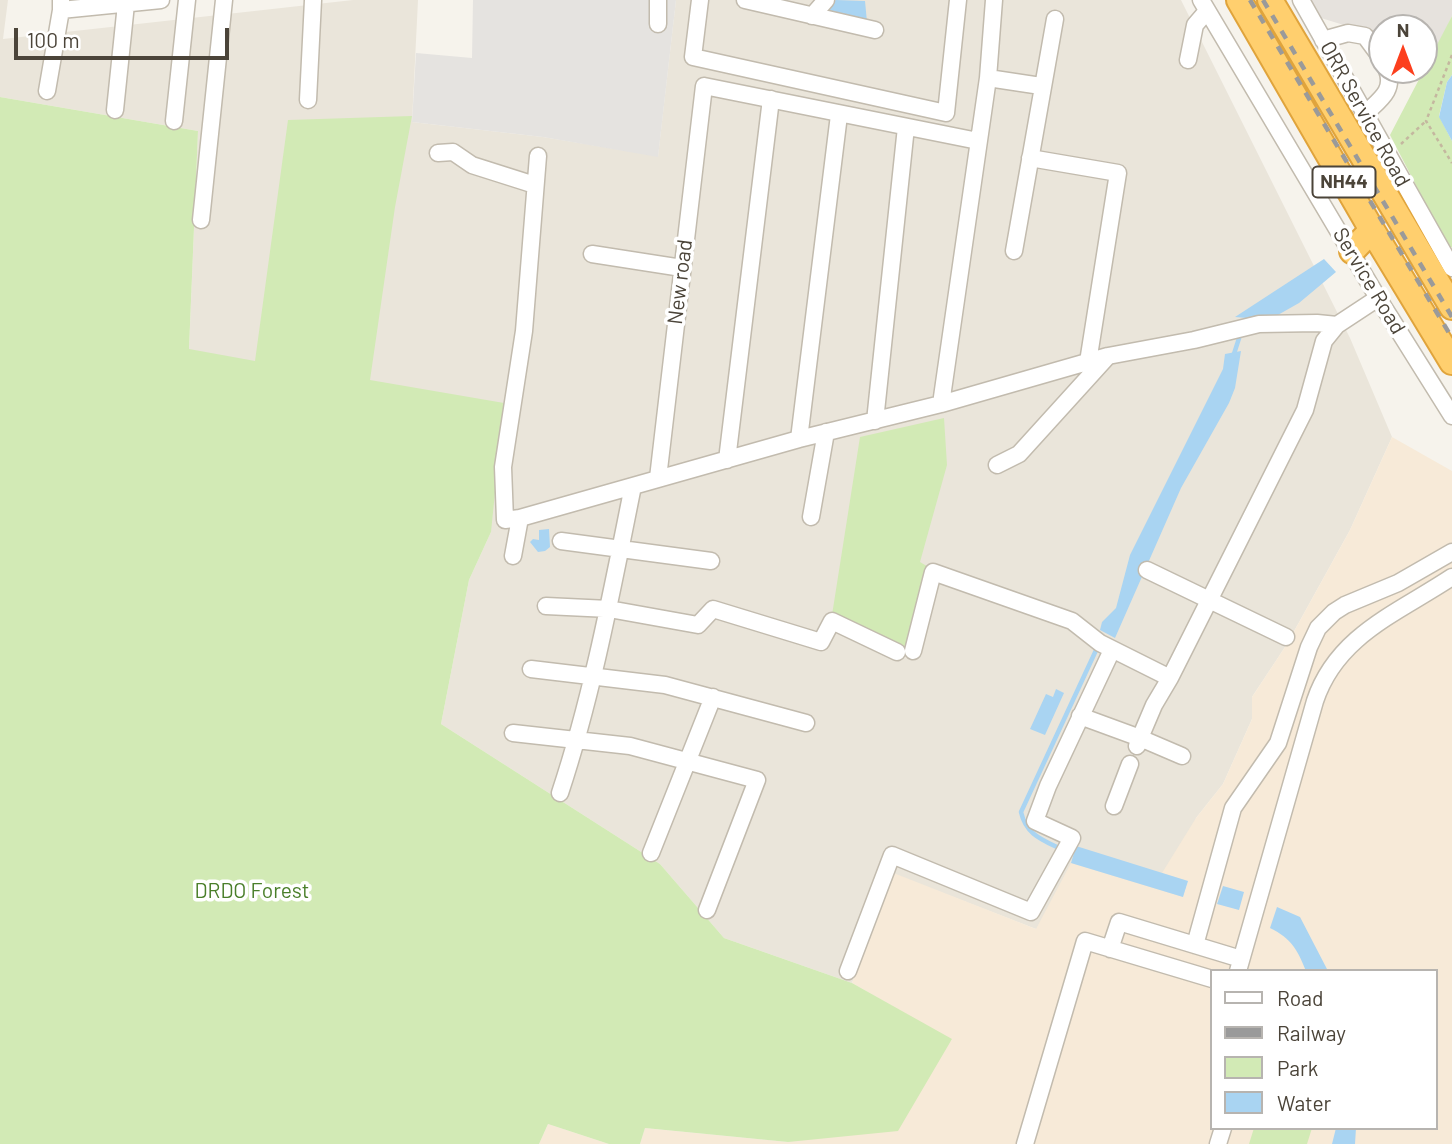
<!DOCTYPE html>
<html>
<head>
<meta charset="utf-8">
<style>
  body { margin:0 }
  #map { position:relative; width:1452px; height:1144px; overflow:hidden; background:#f6f3ec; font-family:Barlow,sans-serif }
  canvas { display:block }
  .legend { position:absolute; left:1210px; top:969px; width:228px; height:161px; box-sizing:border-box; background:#fff; border:2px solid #b7b4b0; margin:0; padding:9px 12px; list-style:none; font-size:21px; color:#4b4439 }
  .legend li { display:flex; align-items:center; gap:14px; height:35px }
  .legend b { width:35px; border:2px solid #b7b4b0 }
  .north { position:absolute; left:1368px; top:14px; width:70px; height:70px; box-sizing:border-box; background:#fff; border:2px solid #b7b4b0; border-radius:50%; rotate:0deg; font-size:19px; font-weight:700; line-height:28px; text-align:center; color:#4b4439 }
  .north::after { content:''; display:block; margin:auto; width:24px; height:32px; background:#fc3f1d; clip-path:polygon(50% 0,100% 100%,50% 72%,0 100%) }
  .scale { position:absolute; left:14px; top:28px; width:215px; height:32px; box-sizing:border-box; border:4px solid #4b4439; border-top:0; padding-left:9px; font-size:21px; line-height:24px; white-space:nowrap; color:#4b4439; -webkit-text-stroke:5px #fff; paint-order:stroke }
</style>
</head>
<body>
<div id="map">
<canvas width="1452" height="1144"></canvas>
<ul class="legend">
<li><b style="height:9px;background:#fff"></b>Road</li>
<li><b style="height:9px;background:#9a9a9a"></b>Railway</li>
<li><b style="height:19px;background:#d2eab5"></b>Park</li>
<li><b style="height:19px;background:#a9d4f2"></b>Water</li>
</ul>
<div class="north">N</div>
<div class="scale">100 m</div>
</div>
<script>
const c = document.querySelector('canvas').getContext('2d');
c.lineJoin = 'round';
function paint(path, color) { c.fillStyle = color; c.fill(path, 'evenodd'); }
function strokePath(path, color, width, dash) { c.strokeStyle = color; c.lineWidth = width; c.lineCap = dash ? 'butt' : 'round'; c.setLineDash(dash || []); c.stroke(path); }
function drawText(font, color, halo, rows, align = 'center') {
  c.font = font + ' Barlow,sans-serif'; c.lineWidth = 7; c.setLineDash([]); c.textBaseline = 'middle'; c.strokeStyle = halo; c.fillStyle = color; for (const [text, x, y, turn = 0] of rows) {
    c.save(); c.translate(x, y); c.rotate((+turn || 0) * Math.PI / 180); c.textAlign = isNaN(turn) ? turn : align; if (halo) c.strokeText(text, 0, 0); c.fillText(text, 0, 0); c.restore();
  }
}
paint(new Path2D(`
  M0,0H8L3,39L353,0H418L412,122L543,137L658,156L676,0H1181L1350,338L1392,437L1350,530L1287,644L1252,697V719L1223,784L1196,818L1188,881L1183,897L1036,929L891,873L852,983L724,938L660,864L441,724L469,580L491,532L189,350L198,131L0,97Z`), '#eae5da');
paint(new Path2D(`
  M1392,437L1452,471V1144H640L645,1128L788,1142L952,1040L852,983L891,872L1036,929L1071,863L1183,897L1188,881L1162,873L1196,818L1223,784L1252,719V697L1287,644L1350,530ZM1212,971H1436V1128H1212Z
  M548,1124L609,1144H539Z`), '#f7ead8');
paint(new Path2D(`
  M1308,0H1452V16L1435,53L1424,49V28H1382V37L1318,17Z`), '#e6e2dd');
paint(new Path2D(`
  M1452,16V75L1447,82L1439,116L1452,141V247L1449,249L1390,135Z
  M0,97L198,131L189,349L255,361L288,120L412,116L395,207L370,380L504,403L491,532L469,580L441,724L660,864L724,938L852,983L952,1039L898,1131L788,1142L645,1128L640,1144H609L548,1124L539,1144H0Z
  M944,418L947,465L920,562L930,568L908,654L832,615L860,437Z
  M1254,1128H1312L1307,1144H1249Z`), '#d2eab5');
paint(new Path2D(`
  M473,0H676L658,157L543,137L412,122L416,53L472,58Z`), '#e5e3e0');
paint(new Path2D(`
  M836,0L865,1L867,22L833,15L828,6Z
  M1452,75V141L1439,117L1447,82Z
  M1324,259L1336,272L1299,303L1269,320L1235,317Z
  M1241,351L1235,388L1229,403L1181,488L1115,638L1100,630L1102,622L1116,608L1130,555L1223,369L1225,354Z
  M549,529L550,547L545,551L538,552L530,542L533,539L539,540V530Z
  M1056,689L1064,693L1045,735L1030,729L1046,694L1053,697Z
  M1076,846L1188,881L1183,897L1071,863Z
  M1223,886L1244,892L1239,910L1217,904Z
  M1277,907L1300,917L1328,971H1306C1297,949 1292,939 1270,928Z
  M1336,1128H1356L1355,1144H1332Z`), '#a9d4f2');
strokePath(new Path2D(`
  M1233,357L1241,332
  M1063,850C1043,840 1026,835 1021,812L1098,646`), '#a9d4f2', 4.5);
const minor = new Path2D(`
  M61,0V10L161,0
  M658,0V24
  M700,0L693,57L946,113L958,0
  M745,0L875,30
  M1201,0L1378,298L1452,416
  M1301,0L1452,268
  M812,16L826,0
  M1323,40L1348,33L1365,36L1382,59
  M1188,60L1195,25L1207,11
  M988,78L1041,86
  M47,91L61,10
  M308,100L313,0
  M115,110L126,4
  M1365,114C1379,100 1395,91 1387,70
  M174,121L187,0
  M438,153L453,152L472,165L535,185
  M538,156L524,331L503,467L505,520L520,518L799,439L941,404L1108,356L1194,340L1259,324L1317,323L1337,325
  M1030,158L1118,173L1088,362
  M201,220L224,0
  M1014,251L1055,19
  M592,254L682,268
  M941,404L988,78L994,0
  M875,421L906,127
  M799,439L839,115
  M727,460L771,99
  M997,465L1019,454L1107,357
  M658,478L704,86L978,141
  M811,517L826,432
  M561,541L711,561
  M513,556L520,518
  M1147,570L1286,637
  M546,606L609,609L698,625L713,609L821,642L832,621L897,652
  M913,651L933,572L1072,621L1100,643L1170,678
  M531,669L665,685L806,723
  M1080,716L1140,738L1137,746
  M513,733L630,746L757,780L707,910
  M1182,756L1140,738L1154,705L1170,678L1305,410L1324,341L1337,325L1378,298
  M560,793C593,693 612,590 633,486
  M1114,806L1130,764
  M651,853L713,697
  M1195,945L1233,808L1278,743L1309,647L1318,628L1334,612L1345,605L1398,583L1452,552
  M1110,949L1119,922L1241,959
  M848,971L892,855L1031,912L1072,838L1035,821L1048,786L1112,650
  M1238,971L1315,701C1337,635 1398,613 1452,577
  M1025,1144L1085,941L1212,979
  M1218,1144L1223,1128`);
const highway = new Path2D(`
  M1239,0L1372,230L1452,362
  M1270,0L1452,307
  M1352,251L1372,230`);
strokePath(minor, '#c2bbae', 19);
strokePath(highway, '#e0a43c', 28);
strokePath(new Path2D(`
  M1452,55L1426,121L1452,163
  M1401,144L1426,121`), '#c4b79f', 2.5, [3.5, 3.5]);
strokePath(minor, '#fff', 16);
strokePath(highway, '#ffcf6e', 24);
strokePath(new Path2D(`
  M1250,0L1452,338
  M1263,0L1452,317`), '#9a9a9a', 4.5, [9, 9]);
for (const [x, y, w] of [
  [1344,182,63]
]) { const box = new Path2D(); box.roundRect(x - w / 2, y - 15.5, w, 31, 5); c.fillStyle = '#fff'; c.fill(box); strokePath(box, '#4b4439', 2); }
drawText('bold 19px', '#4b4439', null, [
  ["NH44",1344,182]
]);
drawText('21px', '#4b4439', '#fff', [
  ["ORR Service Road",1365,114,61],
  ["Service Road",1369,281,59],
  ["New road",680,282,-83]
]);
drawText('21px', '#4a7f2a', '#fff', [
  ["DRDO Forest",252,891]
]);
</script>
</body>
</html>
